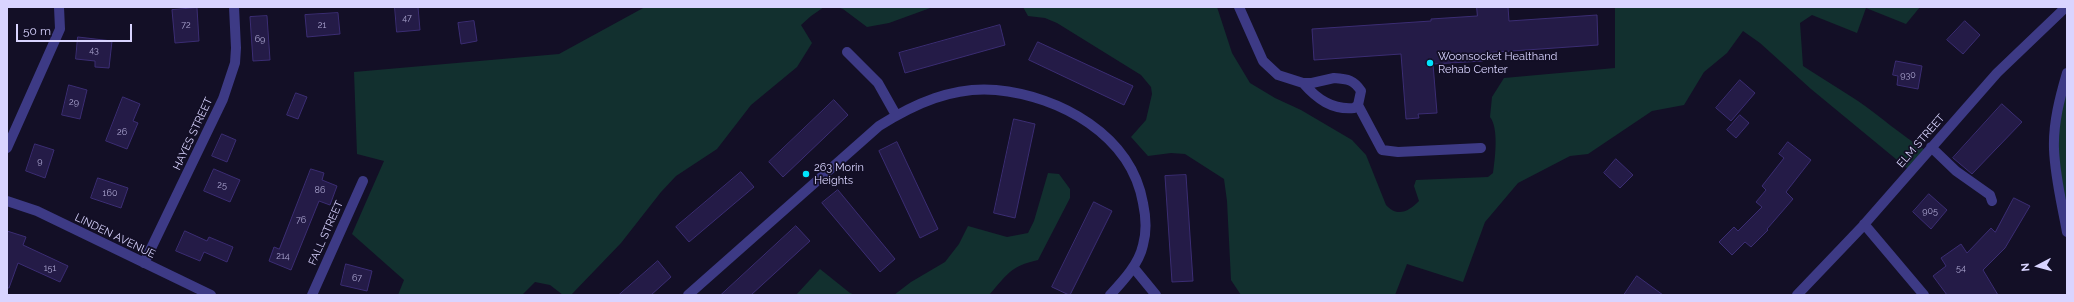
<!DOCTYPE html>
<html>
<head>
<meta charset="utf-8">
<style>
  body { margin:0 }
  #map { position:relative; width:2074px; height:302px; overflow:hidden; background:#130f26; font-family:Raleway,sans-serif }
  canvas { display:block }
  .frame { position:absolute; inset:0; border:8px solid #d9d4ff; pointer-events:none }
  .north { position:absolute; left:2018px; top:246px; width:40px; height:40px; -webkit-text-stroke:3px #130f26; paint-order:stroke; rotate:264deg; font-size:11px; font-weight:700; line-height:16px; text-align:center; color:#d9d4ff }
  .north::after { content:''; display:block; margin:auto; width:14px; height:18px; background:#d9d4ff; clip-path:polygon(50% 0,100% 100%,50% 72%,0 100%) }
  .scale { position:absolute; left:16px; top:24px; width:116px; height:18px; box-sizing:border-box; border:2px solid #d9d4ff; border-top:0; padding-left:5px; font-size:12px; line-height:14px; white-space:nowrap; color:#d9d4ff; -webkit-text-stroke:3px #130f26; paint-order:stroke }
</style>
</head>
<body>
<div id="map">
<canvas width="2074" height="302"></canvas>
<div class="frame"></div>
<div class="north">N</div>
<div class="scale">50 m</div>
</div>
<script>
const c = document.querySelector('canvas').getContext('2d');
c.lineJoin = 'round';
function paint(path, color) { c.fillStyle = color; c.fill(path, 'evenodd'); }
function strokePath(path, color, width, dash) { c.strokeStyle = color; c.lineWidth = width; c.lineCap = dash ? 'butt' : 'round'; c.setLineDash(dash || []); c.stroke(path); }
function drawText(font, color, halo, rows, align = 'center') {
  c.font = font + ' Raleway,sans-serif'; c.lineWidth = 3.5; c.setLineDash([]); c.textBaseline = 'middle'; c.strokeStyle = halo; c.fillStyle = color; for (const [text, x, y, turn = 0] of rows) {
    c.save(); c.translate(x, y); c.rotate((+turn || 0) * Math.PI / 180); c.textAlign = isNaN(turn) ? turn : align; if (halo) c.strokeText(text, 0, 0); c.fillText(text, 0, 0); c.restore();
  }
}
paint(new Path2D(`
  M645,7H824L811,16L801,25L812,43L797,67L751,105L717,149L676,176L661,192L621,243L571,295H563L550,285L535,282L522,295H398L404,280L352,234L384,161L357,154L354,72L559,54Z
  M837,7H933L889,23L867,27L843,9Z
  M1023,7H1217L1232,53L1250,83L1275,98L1301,110L1352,140L1366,155L1386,205C1398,218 1409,211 1419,201L1414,186L1416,180L1488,177L1493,173C1495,159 1499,128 1490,117L1492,97L1504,78L1615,68V7H1920L1906,24L1866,8L1857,33L1812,15L1800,23L1803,66C1821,78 1840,89 1858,101C1881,117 1901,135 1925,150L1908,169L1811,89L1760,43L1743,31L1727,53L1704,72L1684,105L1652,111L1588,154L1570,156L1518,183L1485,222L1463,282L1407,264L1395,295H1241L1231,280L1227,201L1224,179L1185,154L1171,153L1148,156L1131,137L1146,120L1152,94L1151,87L1141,75L1057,23L1045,18L1028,16Z
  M2067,81V223L2054,149Z
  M1048,173L1059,174L1070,189V198L1038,260C1010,266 1007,275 989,295H894L911,282L945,262L959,244L968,226L1007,237L1028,233L1034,221Z
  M820,269L850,293L855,295H796Z`), '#12302f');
const building = new Path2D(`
  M395,7H418L420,30L397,32Z
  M1477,7H1508L1509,21L1597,15L1598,45L1483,53V61L1433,64L1437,113L1418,114L1419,118L1406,119L1401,54L1314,60L1312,29L1431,21V19L1477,16Z
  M197,8L199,41L175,43L172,10Z
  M338,13L340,34L307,37L305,15Z
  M267,16L270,60L253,61L250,17Z
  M474,21L477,41L461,44L458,23Z
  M1965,21L1980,35L1963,54L1947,40Z
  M1000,25L1005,45L905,73L899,53Z
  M78,37L112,41L109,68L95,67V61L76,59Z
  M1038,42L1133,86L1124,105L1029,60Z
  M1896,61L1922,66L1918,89L1897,85L1898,76L1893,75Z
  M1740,80L1755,93L1731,121L1716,108Z
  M69,85L87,90L80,119L62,115Z
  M296,93L307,97L298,119L287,115Z
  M123,97L140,104L133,121L138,123L127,149L106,141Z
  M834,100L848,115L783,177L769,162Z
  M2002,104L2022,122L1972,174L1953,158Z
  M1740,115L1749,123L1736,138L1727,130Z
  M1014,119L1035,124L1015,218L994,213Z
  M222,134L236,140L227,162L212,156Z
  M897,142L938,229L920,238L879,151Z
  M1788,142L1811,160L1786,192L1793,199L1767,229L1768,230L1751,247L1745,242L1732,255L1719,242L1734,227L1738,231L1762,207L1756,202L1766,190L1762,186L1784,158L1779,154Z
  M35,144L54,150L45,178L26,171Z
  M1616,159L1633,175L1620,188L1604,173Z
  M214,169L240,180L230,202L204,191Z
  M311,169L324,173L322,180L337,186L330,205L319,201L291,270L269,261L274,247L279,249Z
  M741,172L754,187L689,242L676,227Z
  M1186,175L1193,281L1172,282L1165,176Z
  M98,178L128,188L121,208L91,198Z
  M838,190L895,259L880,272L822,203Z
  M1929,194L1947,210L1931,229L1913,212Z
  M2014,198L2030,206L2005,248L1983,270L1998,295H1947L1933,276L1946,266L1941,258L1961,244L1967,253L1991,228L1995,232Z
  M1094,202L1112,211L1070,295H1069L1052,287Z
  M796,226L810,241L751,295H721Z
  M7,231L26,237L23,245L68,266L60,282L18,263L9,288H7Z
  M185,231L207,241L209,237L233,247L227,262L204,252L200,261L176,251Z
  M658,261L671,277L651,295H619Z
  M346,264L372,271L367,291L341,285Z
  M1637,276L1663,295H1624Z`);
paint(building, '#241b47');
strokePath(building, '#3b2d73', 1);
strokePath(new Path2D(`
  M1239,7L1263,61L1278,75L1303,83
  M847,52L878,83L896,115
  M2067,73C2060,97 2053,123 2054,149C2055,177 2062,204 2067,232
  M1334,78C1348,79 1354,80 1361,91L1358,105L1354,108C1332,110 1317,99 1303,83H1312Z
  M1358,105L1382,150L1398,152L1481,148
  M1931,147L1956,171L1990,195L1992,201
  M7,148L60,29L59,7
  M7,201L37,211L211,295
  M1864,224L1924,295
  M144,263L223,99L235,63L236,48L234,7
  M1133,267L1156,295
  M312,295L363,181
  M688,295L879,126C914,104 953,86 996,90C1060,96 1131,135 1143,203C1146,217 1147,231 1143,245C1139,264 1123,281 1110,295
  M1797,295L1861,228L1997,73L2066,7`), '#3d3a85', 10);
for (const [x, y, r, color] of [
  [1430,63,4,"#00e5ff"],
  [806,174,4,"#00e5ff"]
]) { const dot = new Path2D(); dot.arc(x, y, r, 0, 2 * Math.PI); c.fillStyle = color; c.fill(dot); strokePath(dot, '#130f26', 1.5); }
drawText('9px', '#aca6d1', null, [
  ["47",407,18],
  ["72",186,25],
  ["21",322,25],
  ["69",260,39],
  ["43",94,50],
  ["930",1908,75],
  ["29",74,102],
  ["26",122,132],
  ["9",40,161],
  ["25",222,185],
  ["86",320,190],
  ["160",110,193],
  ["905",1930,211],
  ["76",301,220],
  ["214",283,256],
  ["151",50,268],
  ["54",1961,268],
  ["67",357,278]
]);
drawText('11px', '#d9d4ff', '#130f26', [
  ["Woonsocket Healthand",1438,57],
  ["Rehab Center",1438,70],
  ["263 Morin",814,168],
  ["Heights",814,181]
], 'left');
drawText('11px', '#d9d4ff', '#130f26', [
  ["HAYES STREET",193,134,-65],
  ["ELM STREET",1921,141,-49],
  ["FALL STREET",326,233,-66],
  ["LINDEN AVENUE",115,236,26]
]);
</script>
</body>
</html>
